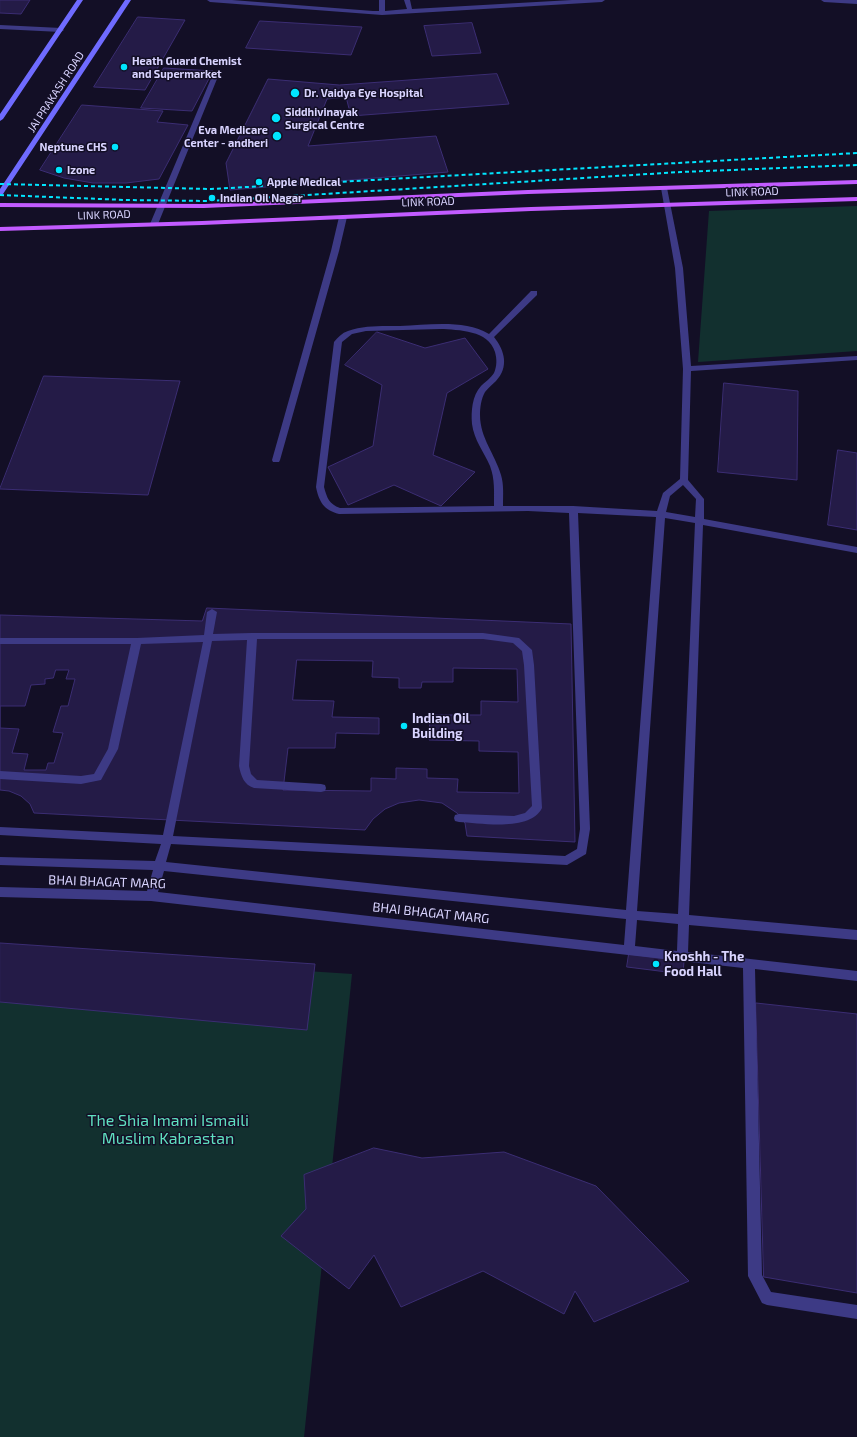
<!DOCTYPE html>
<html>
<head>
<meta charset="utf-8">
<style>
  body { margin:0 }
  canvas { display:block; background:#130f26 }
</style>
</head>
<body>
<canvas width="857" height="1437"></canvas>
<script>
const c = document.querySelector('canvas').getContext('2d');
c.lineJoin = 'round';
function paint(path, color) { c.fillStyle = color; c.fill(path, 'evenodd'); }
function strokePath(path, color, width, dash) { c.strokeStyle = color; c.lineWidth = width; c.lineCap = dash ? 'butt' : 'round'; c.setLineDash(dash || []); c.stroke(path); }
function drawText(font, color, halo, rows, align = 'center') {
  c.font = font + ' "Exo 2",sans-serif'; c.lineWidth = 3; c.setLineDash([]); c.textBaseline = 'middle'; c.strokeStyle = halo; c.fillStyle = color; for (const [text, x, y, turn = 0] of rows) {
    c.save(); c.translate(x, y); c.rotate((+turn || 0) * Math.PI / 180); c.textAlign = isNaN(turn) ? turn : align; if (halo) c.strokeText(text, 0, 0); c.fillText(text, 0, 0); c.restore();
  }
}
paint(new Path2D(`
  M857,206V351L698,362L709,211Z
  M0,951L352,974L304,1437H0Z`), '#12302f');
const building = new Path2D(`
  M0,0H30L21,14L0,13Z
  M138,17L185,20L145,90L94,87Z
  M260,21L362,27L351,55L246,48Z
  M472,23L481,53L432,56L424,26Z
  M164,68L213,71L192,111L141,108Z
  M497,74L509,104L351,116L346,97L327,99L308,146L436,136L448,172L230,190L226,163L268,79L339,85Z
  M82,105L163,111L157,122L188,125L159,179L126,183H93L64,178L40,170Z
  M377,332L425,348L465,338L488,369L447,393L433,455L475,472L441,506L394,485L348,505L328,467L373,446L382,385L345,365Z
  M44,376L180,381L148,495L0,489Z
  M724,383L798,391L797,480L718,472Z
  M838,450L857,453V530L828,525Z
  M207,608L571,624L575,842L467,836L465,823L457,813L442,803L419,800L399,803L385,809L373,819L365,830L34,813L30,804L21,796L9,791L0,790V615L202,621Z
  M297,660L373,661L372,677L399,678V688H421L422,682H453V668L517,669L518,702L481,701V715H430L429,740L479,741V751L518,752L519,793L457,792L458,779L427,778V769L396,768V779L371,778V791L283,790L288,748H335L336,733L379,734V718L332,717L334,701L293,700Z
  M56,670H69L66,679H75L68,706H61L53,732L63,733L54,763H48L46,770H24L28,754L12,753L19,729L0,728V706H25L31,685L45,684V679L53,678Z
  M0,943L315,964L307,1030L0,1002Z
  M629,954L684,961L683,974L627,967Z
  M756,1003L857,1014V1293L764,1277Z
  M374,1148L422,1158L504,1152L596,1186L689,1281L594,1322L575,1291L564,1314L483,1271L401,1307L374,1255L349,1289L281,1236L306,1209L304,1175Z`);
paint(building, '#241b47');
strokePath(building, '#3b2d73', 1);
paint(new Path2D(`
  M343,215L347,217L339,251L280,460L279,462H273L272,460L331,251L339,217Z`), '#3d3a85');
paint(new Path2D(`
  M207,0H232L373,11H379V0H385V11L407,9L404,0H410L412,9L572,0H605L602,2L382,15L210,2Z
  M821,0H857V4L824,2Z
  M0,25L61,28L64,30L61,32L0,29Z
  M216,72L219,74L158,224L156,225H152L150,224L213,74Z
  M664,186L667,188L683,268L691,366L857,356V360L691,371L688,480L704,499V519L857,547V553L703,525L689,915L857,930V940L689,925L688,952L857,971V981L755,969L762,1275L771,1292L857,1305V1319L767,1305L762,1303L748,1276L743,968L151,901L0,897V887L147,891L153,870L0,865V857L155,861L161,844L0,835V827L163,835L203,642L141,644L118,749L101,780L81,784L0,779V771L81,776L94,774L108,749L131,644H0V638H137L204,635L207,612L212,609L217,612L213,634L252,633H483L519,638L532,650L534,665L542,808C530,832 481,823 459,822L455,821L454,818L455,815L459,814L514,816L525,813L532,806L524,665L522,651L513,643L483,639H257L249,766L251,774L257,780L321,784L325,785L326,788L325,791L321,792L254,788C244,785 241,776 239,766L247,640L212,641L173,836L565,856L577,849L580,829L569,513L528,511L339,514C324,510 319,502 316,487L334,342C338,337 342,333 348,331C365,325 383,326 400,326C428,325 464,319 489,334L531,291H537V295L494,337C505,351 509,367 496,381C492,385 488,388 485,392C481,399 480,408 480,415C480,438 495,454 501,475C504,485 503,495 503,506H573L657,511L663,493L680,479L683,369L675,268L661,188ZM440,329C459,330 488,330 495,352C497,359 497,366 494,373C491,378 485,382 481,386C472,396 471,411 472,424C474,440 484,452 490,466C495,479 494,492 494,506L340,508C329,504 327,498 324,487L342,342L352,334L366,331ZM683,485L696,499L695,517L666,512L670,496ZM578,513L656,517L626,910L166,862L171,844L567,865L586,854L590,829ZM665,518L695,523L678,914L637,911ZM164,871L626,919L624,945L158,892ZM637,920L678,924L677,951L635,946Z`), '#3d3a85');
paint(new Path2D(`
  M77,0H83L3,119L0,121V114Z
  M125,0H131L3,194L0,196V189Z`), '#6f6bff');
paint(new Path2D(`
  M857,180V184L528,194L204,208L0,207V203L204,204L528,190Z
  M857,197V201L531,211L202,225L0,231V227L202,221L531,207Z`), '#c25bff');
strokePath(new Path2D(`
  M0,184L211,189L857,153
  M0,195L126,200L210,201L681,172L857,165`), '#00e5ff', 2, [4, 3]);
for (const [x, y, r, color] of [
  [124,67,4,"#00e5ff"],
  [295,93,5,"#00e5ff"],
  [276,118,5,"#00e5ff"],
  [277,136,5,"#00e5ff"],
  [115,147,4,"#00e5ff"],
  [59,170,4,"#00e5ff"],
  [259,182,4,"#00e5ff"],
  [212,198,4,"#00e5ff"],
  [404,726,4,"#00e5ff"],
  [656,964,4,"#00e5ff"]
]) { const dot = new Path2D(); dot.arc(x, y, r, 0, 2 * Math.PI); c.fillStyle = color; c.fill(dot); strokePath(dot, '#130f26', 1.5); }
drawText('bold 11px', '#d9d4ff', '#130f26', [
  ["Heath Guard Chemist",132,61],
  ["and Supermarket",132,74],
  ["Dr. Vaidya Eye Hospital",304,93],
  ["Siddhivinayak",285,112],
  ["Surgical Centre",285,125],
  ["Eva Medicare",268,130,"right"],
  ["Center - andheri",268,143,"right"],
  ["Neptune CHS",107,147,"right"],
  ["Izone",67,170],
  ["Apple Medical",267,182],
  ["Indian Oil Nagar",220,198]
], 'left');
drawText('11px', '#d9d4ff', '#130f26', [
  ["JAI PRAKASH ROAD",56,92,-57],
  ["LINK ROAD",752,192,-2],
  ["LINK ROAD",428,202,-2],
  ["LINK ROAD",104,215,-2]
]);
drawText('bold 13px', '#d9d4ff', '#130f26', [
  ["Indian Oil",412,719],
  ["Building",412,734],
  ["Knoshh - The",664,957],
  ["Food Hall",664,972]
], 'left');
drawText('13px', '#d9d4ff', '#130f26', [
  ["BHAI BHAGAT MARG",107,882,2],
  ["BHAI BHAGAT MARG",431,913,6]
]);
drawText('16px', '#5fe0c0', '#130f26', [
  ["The Shia Imami Ismaili",168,1121],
  ["Muslim Kabrastan",168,1139]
]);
</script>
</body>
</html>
